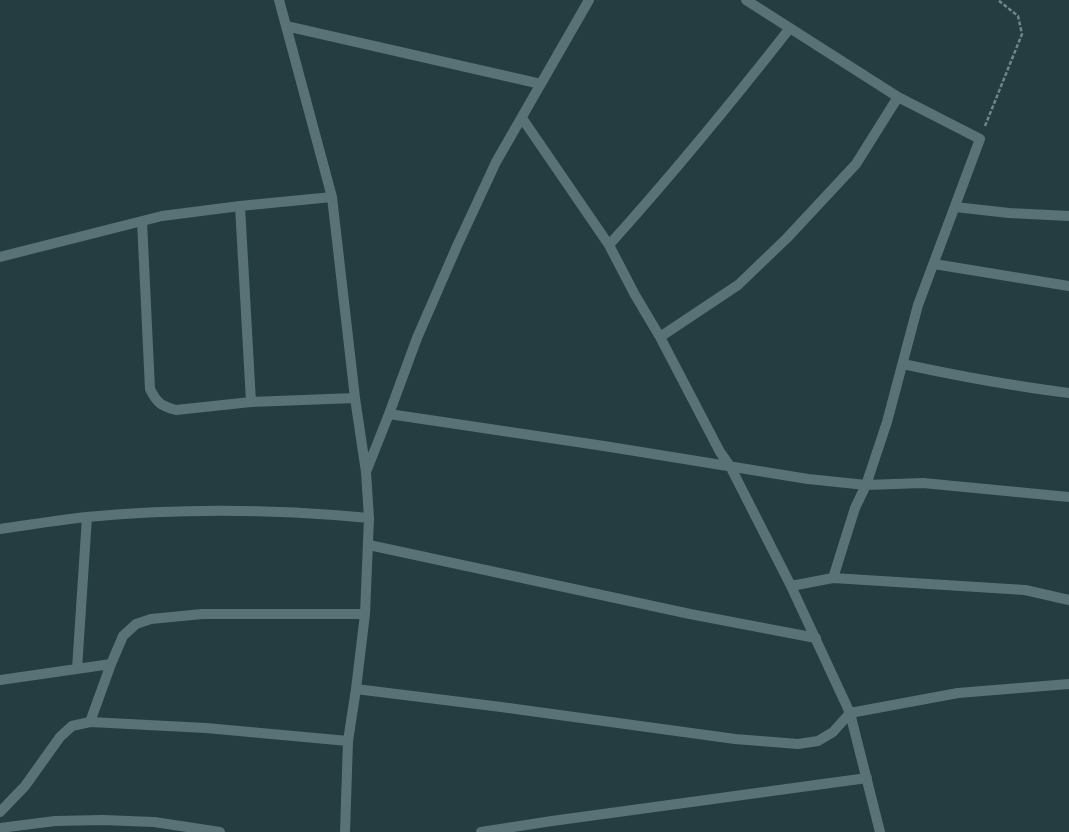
<!DOCTYPE html>
<html>
<head>
<meta charset="utf-8">
<style>
  body { margin:0 }
  canvas { display:block; background:#253c40 }
</style>
</head>
<body>
<canvas width="1069" height="832"></canvas>
<script>
const c = document.querySelector('canvas').getContext('2d');
c.lineJoin = 'round';
function strokePath(path, color, width, dash) { c.strokeStyle = color; c.lineWidth = width; c.lineCap = dash ? 'butt' : 'round'; c.setLineDash(dash || []); c.stroke(path); }
strokePath(new Path2D(`
  M985,126L1022,34L1018,16L998,0`), '#718588', 2.5, [4, 2]);
strokePath(new Path2D(`
  M279,0L332,197L355,398L366,472L369,518L365,614L356,689L348,741L345,832
  M746,0L898,97L980,139L918,305L887,422L866,485L855,508L833,578
  M286,26L541,84
  M522,118L609,245L635,295L660,337L720,452L730,466L791,586L850,713L880,832
  M240,206L251,402
  M955,207L1009,213L1069,216
  M142,221L150,389C157,403 161,406 176,410L251,402L355,398
  M609,245C672,175 732,102 790,28
  M0,257L162,216L240,206L332,197
  M934,264L1069,286
  M660,337L738,285L787,238L856,164L898,97
  M903,364C958,376 1013,386 1069,393
  M389,414L604,446L808,479L866,485L923,483L1069,497
  M366,472L389,414L417,338L457,246L496,162L589,0
  M0,529C29,525 58,520 87,517C181,508 276,509 369,518
  M369,545L690,614L816,638
  M791,586L833,578L1025,590L1069,600
  M77,669L87,517
  M0,680L111,664
  M356,689L501,707L735,739L798,744L818,741L833,732L850,713L958,693L1069,684
  M90,722L111,664L123,636L136,624L151,619L202,614H365
  M0,812L25,786L60,737L72,726L90,722L206,728L348,741
  M0,828L55,821L103,820L154,822L220,832
  M481,832L552,821L867,778`), '#597276', 10);
</script>
</body>
</html>
